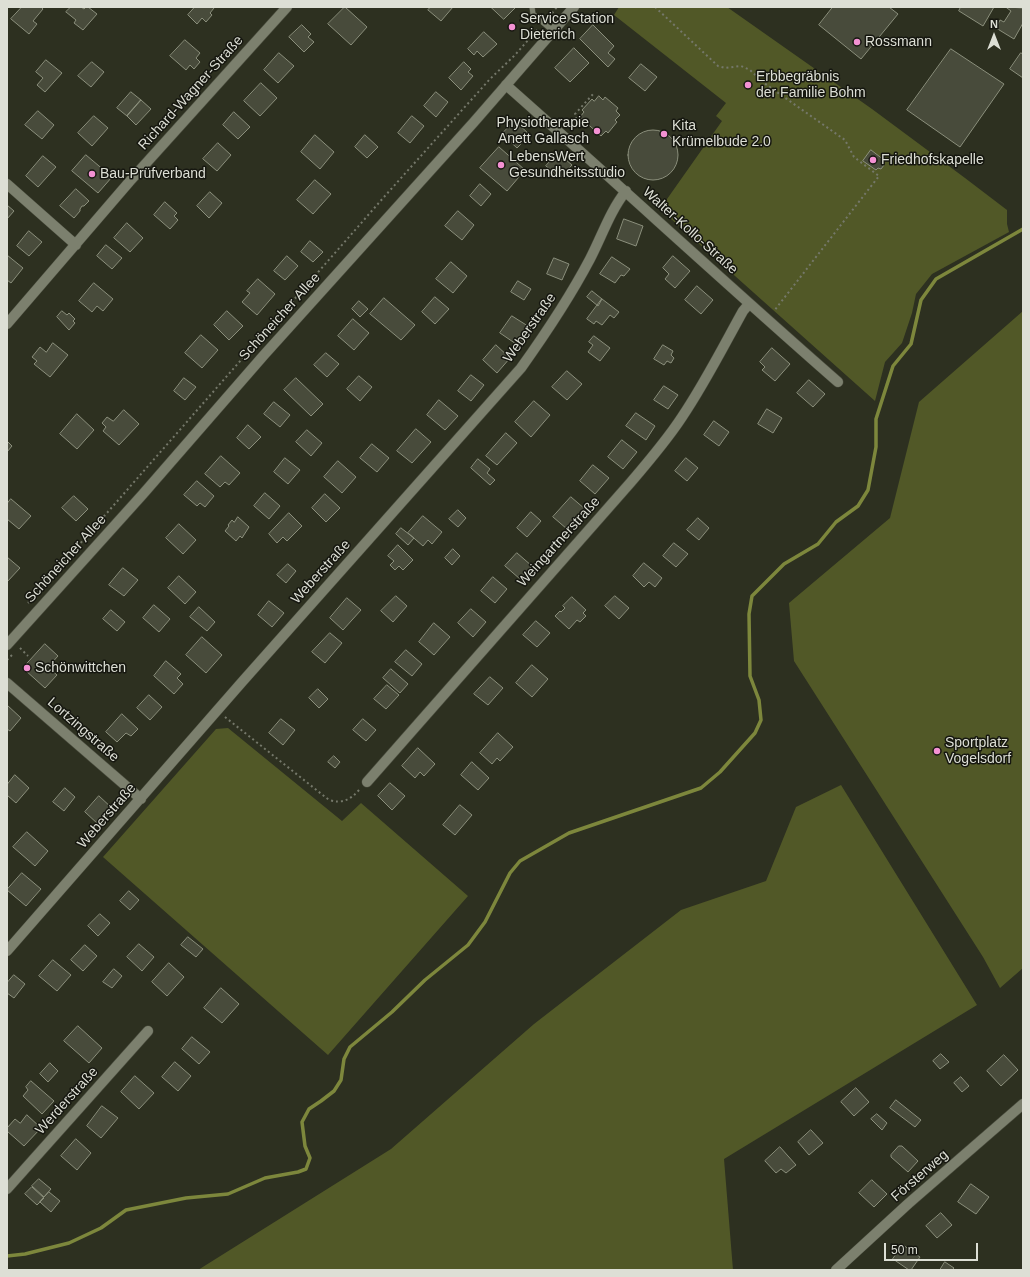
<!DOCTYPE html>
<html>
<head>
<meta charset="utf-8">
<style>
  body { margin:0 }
  #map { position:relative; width:1030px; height:1277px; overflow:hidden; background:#2d3020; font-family:Helvetica,sans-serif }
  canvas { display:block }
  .frame { position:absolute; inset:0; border:8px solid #dddfd5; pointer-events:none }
  .north { position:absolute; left:974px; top:16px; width:40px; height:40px; -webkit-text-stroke:3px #161710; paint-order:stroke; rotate:0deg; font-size:11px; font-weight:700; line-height:16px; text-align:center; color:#dddfd5 }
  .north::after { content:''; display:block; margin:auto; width:14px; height:18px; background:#dddfd5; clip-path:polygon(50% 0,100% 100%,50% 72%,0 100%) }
  .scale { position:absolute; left:884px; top:1243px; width:94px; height:18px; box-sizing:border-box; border:2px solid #dddfd5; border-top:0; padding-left:5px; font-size:12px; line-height:14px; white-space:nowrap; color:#dddfd5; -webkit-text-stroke:3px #161710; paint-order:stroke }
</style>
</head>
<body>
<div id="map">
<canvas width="1030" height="1277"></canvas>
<div class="frame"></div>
<div class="north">N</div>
<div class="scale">50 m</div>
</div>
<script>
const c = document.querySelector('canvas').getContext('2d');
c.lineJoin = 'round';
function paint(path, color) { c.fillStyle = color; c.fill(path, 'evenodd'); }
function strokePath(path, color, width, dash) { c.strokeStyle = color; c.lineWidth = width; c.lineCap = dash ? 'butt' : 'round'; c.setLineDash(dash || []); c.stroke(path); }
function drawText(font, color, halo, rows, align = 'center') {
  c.font = font + ' Helvetica,sans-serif'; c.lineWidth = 3; c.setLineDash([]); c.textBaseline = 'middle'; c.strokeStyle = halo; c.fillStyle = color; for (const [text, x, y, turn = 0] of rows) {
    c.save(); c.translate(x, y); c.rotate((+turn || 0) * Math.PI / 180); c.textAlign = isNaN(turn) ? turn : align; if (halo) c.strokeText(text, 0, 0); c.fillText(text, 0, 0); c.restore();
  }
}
paint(new Path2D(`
  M619,7H727L872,109L965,178L1007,210V224L1009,232L932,274L916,294L912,313L902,343L885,362L875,401L660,209L722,121L716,116L726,103L614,15Z
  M1023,311V968L1000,988L983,957L794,661L789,603L890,518L919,402Z
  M228,728L342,821L361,803L468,896L328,1055L103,857L216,729Z
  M841,785L977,1005L724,1159L733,1270H198L391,1149L534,1024L681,910L766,881L796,807Z`), '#515827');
strokePath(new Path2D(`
  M7,1256L25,1254L69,1243L101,1228L126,1210L186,1198L228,1194L265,1178L298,1172L306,1169L310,1158L305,1146L302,1122L309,1109L321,1101L334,1091L341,1080L344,1059L350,1047L392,1012L425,980L468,945L485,922L510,873L520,861L569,833L701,788L720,772L755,733L761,720L759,700L750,676L749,614L752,596L784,564L818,544L836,522L858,506L868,490L876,447V419L893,366L911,344L921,300L936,279L1023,229`), '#7d873c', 3.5);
const building = new Path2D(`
  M22,7H41L43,9L33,21L37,24L29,34L11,19Z
  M71,7H81L84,9L86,7H88L97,14L83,30L74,23L76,20L66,12Z
  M195,7H212L214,8L210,13L212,15L206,22L202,18L197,24L188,15Z
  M345,7L367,27L351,45L328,24Z
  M431,7H453L441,21L428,10Z
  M491,7H516L504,19Z
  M833,7H889L898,14L861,59L819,25Z
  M961,7H994L983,26L959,11Z
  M1008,7L1023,8V23L1014,39L996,28L1000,20L1004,22L1011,11L1007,8Z
  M302,25L311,34L308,37L314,42L304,52L289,37Z
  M593,25L614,46L608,53L615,59L608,67L580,39Z
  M484,32L497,44L483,57L477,51L474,55L468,49Z
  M185,40L200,53L196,58L200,62L194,69L190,65L186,70L170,56Z
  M574,48L589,63L570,82L555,68Z
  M951,49L1004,84L960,147L907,110Z
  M279,53L294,66L278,83L264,70Z
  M1021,53L1023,54V78L1010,69Z
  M46,60L62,73L45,92L37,85L43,78L36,72Z
  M92,62L104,72L91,87L78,76Z
  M464,62L471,69L468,72L473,76L461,90L449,78Z
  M641,64L657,77L645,91L629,78Z
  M261,83L277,98L260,116L244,101Z
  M131,92L141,100L127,116L117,108Z
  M436,92L448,102L436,117L424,106Z
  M599,96L603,100L605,97L618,108L616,111L620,115L615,120L617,122L608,133L606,131L601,136L580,117L584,112L582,110L592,99L594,101Z
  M141,100L151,109L136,125L127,116Z
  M38,111L54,125L42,139L25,125Z
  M234,112L250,127L238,139L223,125Z
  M94,116L108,128L92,146L78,133Z
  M412,116L424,126L410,143L398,133Z
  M515,121L530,135L517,148L502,134Z
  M628 155a25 25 0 1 1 50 0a25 25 0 1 1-50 0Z
  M315,135L334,152L320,169L301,152Z
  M365,135L378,147L367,158L355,147Z
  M218,143L231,155L217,171L203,159Z
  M499,147L525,170L507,191L480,168Z
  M871,150L884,160L882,163L884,165L881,169L878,168L876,170L863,161Z
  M558,153L572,165L560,178L546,166Z
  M86,155L112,177L98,193L72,171Z
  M43,156L56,167L38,187L26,176Z
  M315,180L331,194L313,214L297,200Z
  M480,184L491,194L481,206L470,196Z
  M76,189L89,201L84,206H82L80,209V211L74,218L60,206Z
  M210,192L222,203L209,218L197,206Z
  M165,202L177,213L174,216L178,220L170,229L154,215Z
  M7,205L14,211L7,219Z
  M458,211L474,225L462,240L445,226Z
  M624,219L643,226L636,246L617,239Z
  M127,223L143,238L130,252L114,238Z
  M29,231L42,242L29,256L17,246Z
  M310,241L323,252L313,262L301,252Z
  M106,245L122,258L112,269L97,256Z
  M7,255L23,268L11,283L7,280Z
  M287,256L298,266L285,280L274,271Z
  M673,256L690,271L675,288L665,279L669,274L663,268Z
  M612,257L630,269L624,276L621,275L615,283L600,274Z
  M554,258L569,264L562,280L547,274Z
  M451,262L467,276L453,293L436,279Z
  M258,279L275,294L257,315L242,302L250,293L247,291Z
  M518,281L531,289L524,300L511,292Z
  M94,283L113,299L103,311L97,306L92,312L79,301Z
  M697,286L713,300L701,314L685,300Z
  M592,291L602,299L598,306L587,297Z
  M435,297L449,309L435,324L422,312Z
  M384,298L415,325L401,340L370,314Z
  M602,299L619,312L614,318L610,315L602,325L596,321L594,324L587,319Z
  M359,301L368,309L360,317L352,309Z
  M62,311L67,315L69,313L75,319L73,321L75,323L69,330L57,317Z
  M227,311L243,326L229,340L214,325Z
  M512,316L531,328L519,346L500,333Z
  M353,319L369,333L354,350L338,336Z
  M201,335L218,350L202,368L185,353Z
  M594,336L610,348L600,361L588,352L593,345L589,342Z
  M53,343L68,355L50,377L34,364L37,361L32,357L40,347L46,352Z
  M496,345L510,358L497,373L483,360Z
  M663,345L673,351L671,355L674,358L671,363L667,361L664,365L654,359Z
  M772,348L790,364L775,381L762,370L765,367L760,362Z
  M326,353L339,364L327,377L314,365Z
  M567,371L582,384L567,400L552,387Z
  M471,375L484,385L471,401L458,391Z
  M359,376L372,387L360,401L347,389Z
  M184,378L196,387L185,400L174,391Z
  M296,378L323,404L311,416L284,390Z
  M809,380L825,394L813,407L797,393Z
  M664,386L678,395L668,409L654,400Z
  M439,400L458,416L445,430L427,415Z
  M534,401L550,415L531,437L515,422Z
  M274,402L290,415L280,427L264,414Z
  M767,409L782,418L773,433L758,424Z
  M124,410L139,424L119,445L103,431L106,427L102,423L107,417L113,421Z
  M636,413L655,426L646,440L626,426Z
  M77,414L94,430L77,449L60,434Z
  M714,421L729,432L719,446L704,435Z
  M248,425L261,437L249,449L237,438Z
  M416,429L431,442L412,463L397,451Z
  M307,430L322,443L311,456L296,442Z
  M506,433L517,443L497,465L486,456Z
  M622,440L637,452L623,469L608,457Z
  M7,441L12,446L7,452Z
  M372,444L389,458L377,472L360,458Z
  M221,456L240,473L229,485L225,482L220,487L205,474Z
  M285,458L300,470L288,484L274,472Z
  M686,458L698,468L687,481L675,471Z
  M478,459L490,469L487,473L495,480L490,485L471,468Z
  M338,461L356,477L342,493L324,477Z
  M593,465L609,478L595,494L580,481Z
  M197,481L214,496L205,507L200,503L197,506L184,495Z
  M265,493L280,506L269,519L254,506Z
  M325,494L340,508L326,522L312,508Z
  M74,496L88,509L76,521L62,508Z
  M571,497L585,509L567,529L553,517Z
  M11,499L31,516L19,529L7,519V504Z
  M458,510L466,518L458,527L449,519Z
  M531,512L541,521L527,537L517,528Z
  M289,513L302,526L287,541L283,537L277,543L269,534Z
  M423,516L442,532L432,544L428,540L423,546L408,533Z
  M238,517L249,527L242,538L240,536L236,541L225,531L229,526L228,525L232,520L234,522Z
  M698,518L709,528L699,540L687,530Z
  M179,524L196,540L183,554L166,538Z
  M401,528L414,538L408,545L396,534Z
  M674,543L688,554L676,567L663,556Z
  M398,545L413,560L403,570L399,566L395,570L390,565L394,561L388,556Z
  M453,549L460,556L452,565L445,558Z
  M517,553L532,566L520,579L505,566Z
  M7,557L20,568L7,582Z
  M644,563L662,578L655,587L649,582L644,587L633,576Z
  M288,564L296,571L286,583L277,575Z
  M123,568L138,580L124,596L109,585Z
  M179,576L196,592L185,604L168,588Z
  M493,577L507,589L495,603L481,591Z
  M396,596L407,606L393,622L381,611Z
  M615,596L629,608L619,619L605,606Z
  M572,597L586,610L583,613L586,616L580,622L577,620L569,629L555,616L560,611L561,612L565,608L563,606Z
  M347,598L361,610L343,630L330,618Z
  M269,601L284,613L272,627L258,615Z
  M154,605L170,619L159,632L143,618Z
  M199,607L215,622L207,631L190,617Z
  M471,609L486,622L473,637L458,623Z
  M111,610L125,622L117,631L103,619Z
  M536,621L550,633L537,647L523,635Z
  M434,623L450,637L434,655L419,642Z
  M330,633L342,643L325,663L312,652Z
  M202,637L222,655L206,673L186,655Z
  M45,644L58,656L48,667L57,675L45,688L25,670L24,667Z
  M406,650L422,664L412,676L395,662Z
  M166,661L181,674L177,678L183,684L174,694L154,676Z
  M532,665L548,679L532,697L516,683Z
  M391,669L408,684L400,693L383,678Z
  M490,677L503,688L488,705L474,694Z
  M387,685L399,695L386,709L374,699Z
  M318,689L328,699L319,708L309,698Z
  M149,695L162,707L150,720L137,708Z
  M7,705L21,718L10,731L7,729Z
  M122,714L138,729L131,736L126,733L117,742L106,732Z
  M281,719L295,730L283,745L269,733Z
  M363,719L376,730L366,741L353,730Z
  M498,733L513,747L500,761L497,758L492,764L480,753Z
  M418,748L435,764L424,776L420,772L415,778L402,766Z
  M334,756L340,762L335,768L328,762Z
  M472,762L489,778L478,790L461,775Z
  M15,775L29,788L16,803L7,795V785Z
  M390,783L405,796L392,810L378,796Z
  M65,788L75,797L64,811L53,802Z
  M99,796L113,809L99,825L85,812Z
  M460,805L472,815L455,835L443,825Z
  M27,832L48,851L35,866L13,847Z
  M22,873L41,889L26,906L7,890Z
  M129,891L139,900L130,910L120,901Z
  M100,914L110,923L98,936L88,926Z
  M188,937L203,949L196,957L181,945Z
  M139,944L154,957L142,971L127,957Z
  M85,945L97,956L83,971L71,960Z
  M53,960L71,975L57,991L39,976Z
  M169,963L184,977L167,996L152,982Z
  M114,969L122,976L112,988L103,982Z
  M14,975L25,984L14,998L7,993V983Z
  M221,988L239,1004L222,1023L204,1008Z
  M78,1026L102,1048L89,1063L64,1041Z
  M192,1037L210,1052L199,1064L182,1049Z
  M941,1054L949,1062L940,1069L933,1061Z
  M1004,1055L1018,1070L1001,1086L987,1071Z
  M175,1062L191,1076L178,1091L162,1077Z
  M50,1063L58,1071L48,1082L40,1074Z
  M135,1076L154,1093L139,1109L121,1092Z
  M961,1077L969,1086L962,1092L954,1083Z
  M31,1081L54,1101L42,1114L23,1096L28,1090L26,1087Z
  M856,1088L869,1102L854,1116L841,1102Z
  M896,1100L921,1120L915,1127L890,1108Z
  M102,1106L118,1118L101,1138L87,1126Z
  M877,1114L887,1123L882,1130L871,1119Z
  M27,1115L41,1128L24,1146L7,1131V1128L15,1119L20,1123Z
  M811,1130L823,1143L809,1155L798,1142Z
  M76,1139L91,1153L77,1170L61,1156Z
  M899,1146H902L918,1161L908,1172L891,1157V1155Z
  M780,1147L796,1165L786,1173L781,1169L776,1173L765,1161Z
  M39,1179L51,1189L44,1197L32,1186Z
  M872,1180L887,1194L874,1207L859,1193Z
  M971,1184L989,1197L976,1214L958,1202Z
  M32,1187L44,1198L37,1205L25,1194Z
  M49,1192L60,1201L51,1212L40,1202Z
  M941,1213L952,1225L937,1238L926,1226Z
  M903,1245L920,1257L911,1270H909L893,1259Z
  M945,1262L954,1268L952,1270H940Z`);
paint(building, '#484b3b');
strokePath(building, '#8b8f7c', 1);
const lane = new Path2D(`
  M532,7L533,14L553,31`);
const street = new Path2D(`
  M506,85C617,183 726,284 838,382
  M7,184L76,245
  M7,324L130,181L287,7
  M7,683L141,799
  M367,782L631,482C649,461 667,440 682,417C705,383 723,347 743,311L749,304
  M7,951L242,682L521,368C546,333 570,297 590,259C602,236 610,211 626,191
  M7,1189L148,1031
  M836,1270L909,1203L1023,1104`);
const secondary = new Path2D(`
  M7,645L143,494L264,355L474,122L574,7`);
strokePath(lane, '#4a4c3e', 6);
strokePath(street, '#4a4c3e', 11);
strokePath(secondary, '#4a4c3e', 11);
strokePath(new Path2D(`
  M655,7L718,66L725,68L741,66L750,70L764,83L845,140L854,157L879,176L774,311
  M549,17L557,7
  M568,126L576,118L575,114L594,93
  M28,603L384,197L463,109L490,79L515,55L538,29
  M20,648L28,656
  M7,660L12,655
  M225,717L329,800C342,804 350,800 359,790`), '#75786a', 2, [2, 3]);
strokePath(lane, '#7c806e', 5);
strokePath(street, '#7c806e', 10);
strokePath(secondary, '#7c806e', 10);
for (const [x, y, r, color] of [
  [512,27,4,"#f491d3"],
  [857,42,4,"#f491d3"],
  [748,85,4,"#f491d3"],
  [597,131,4,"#f491d3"],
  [664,134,4,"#f491d3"],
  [873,160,4,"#f491d3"],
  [501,165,4,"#f491d3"],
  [92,174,4,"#f491d3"],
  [27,668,4,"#f491d3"],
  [937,751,4,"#f491d3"]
]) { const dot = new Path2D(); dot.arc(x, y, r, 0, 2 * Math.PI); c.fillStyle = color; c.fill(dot); strokePath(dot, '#161710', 1.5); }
drawText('14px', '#dddfd5', '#161710', [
  ["Service Station",520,19],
  ["Dieterich",520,35],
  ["Rossmann",865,42],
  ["Erbbegräbnis",756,77],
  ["der Familie Bohm",756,93],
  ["Physiotherapie",589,123,"right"],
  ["Anett Gallasch",589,139,"right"],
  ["Kita",672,126],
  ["Krümelbude 2.0",672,142],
  ["LebensWert",509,157],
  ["Gesundheitsstudio",509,173],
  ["Friedhofskapelle",881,160],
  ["Bau-Prüfverband",100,174],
  ["Schönwittchen",35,668],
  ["Sportplatz",945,743],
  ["Vogelsdorf",945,759]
], 'left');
drawText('14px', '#dddfd5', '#161710', [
  ["Richard-Wagner-Straße",191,93,-48],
  ["Walter-Kollo-Straße",690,231,42],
  ["Schöneicher Allee",280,317,-48],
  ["Weberstraße",530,328,-55],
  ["Weingartnerstraße",559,542,-48],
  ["Schöneicher Allee",66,559,-48],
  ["Weberstraße",321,572,-48],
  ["Lortzingstraße",83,730,41],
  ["Weberstraße",107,816,-49],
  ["Werderstraße",67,1101,-48],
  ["Försterweg",920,1176,-41]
]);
</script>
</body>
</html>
